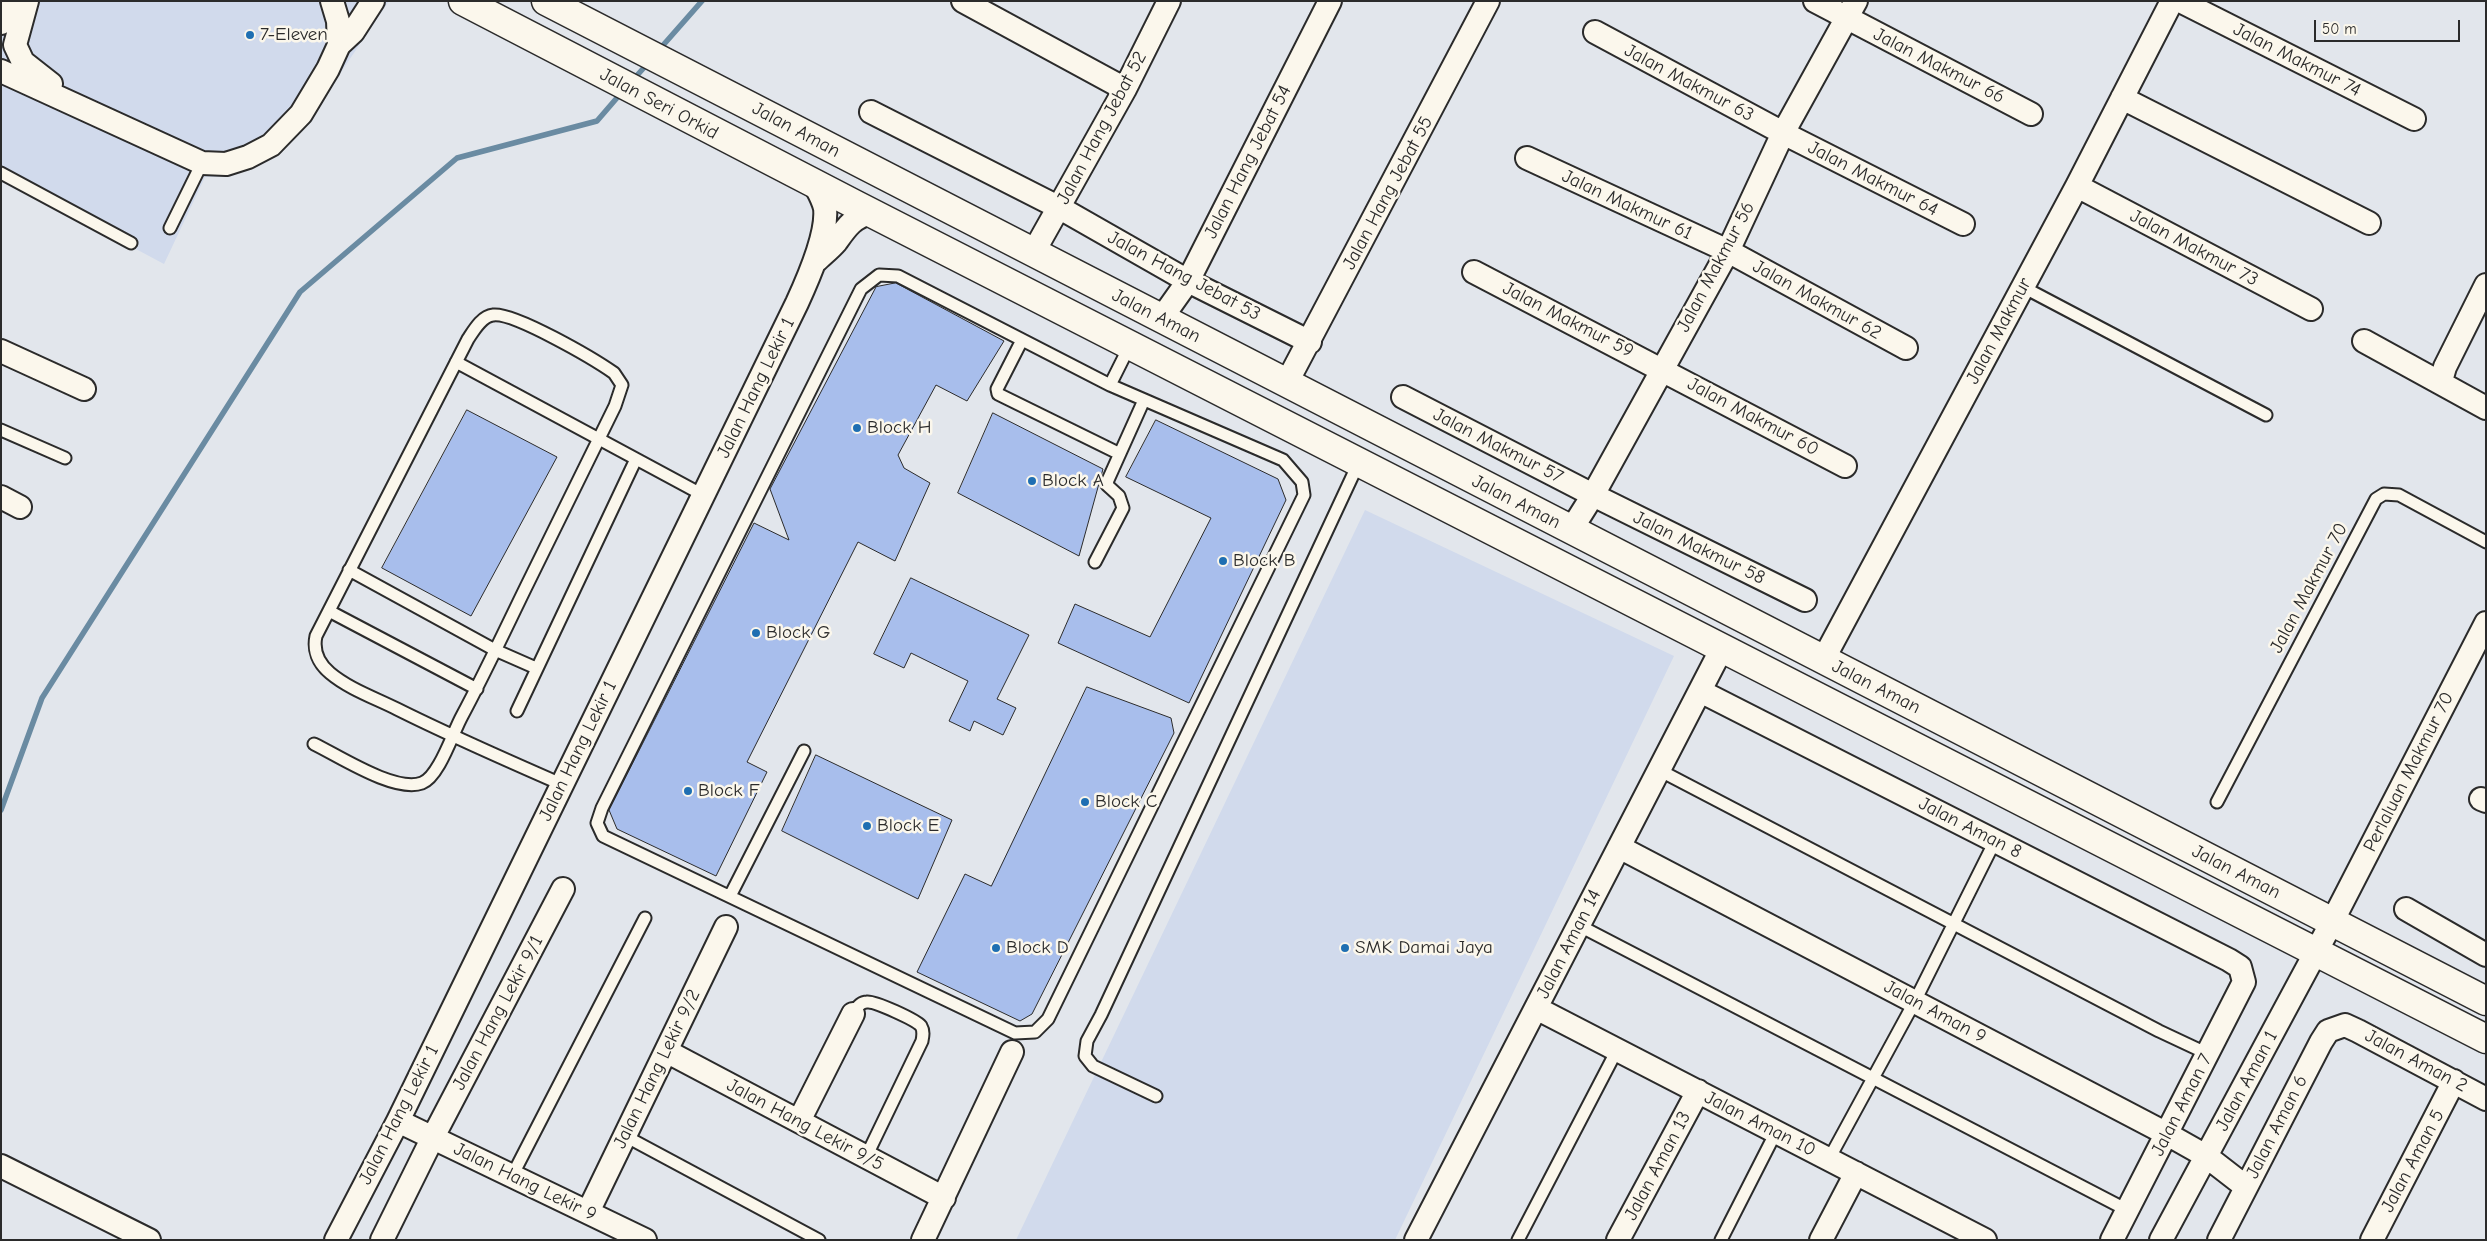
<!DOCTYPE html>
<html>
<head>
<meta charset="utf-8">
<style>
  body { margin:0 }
  #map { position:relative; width:2487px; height:1241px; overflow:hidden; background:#e2e6ec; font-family:"Comic Neue",sans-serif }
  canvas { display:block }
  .frame { position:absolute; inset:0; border:2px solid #2b2b2b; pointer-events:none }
  .scale { position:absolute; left:2314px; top:20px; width:146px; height:22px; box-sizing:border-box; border:2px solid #2b2b2b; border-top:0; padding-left:6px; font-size:15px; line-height:18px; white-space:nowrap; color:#2b2b2b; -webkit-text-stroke:4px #fbf7ec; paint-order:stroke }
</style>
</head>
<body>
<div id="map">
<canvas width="2487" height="1241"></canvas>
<div class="frame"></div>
<div class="scale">50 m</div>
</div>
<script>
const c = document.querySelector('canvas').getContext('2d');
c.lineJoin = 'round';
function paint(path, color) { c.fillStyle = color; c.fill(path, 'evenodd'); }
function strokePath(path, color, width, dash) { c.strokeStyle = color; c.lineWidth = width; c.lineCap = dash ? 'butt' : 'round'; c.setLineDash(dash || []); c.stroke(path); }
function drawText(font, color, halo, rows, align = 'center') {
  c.font = font + ' "Comic Neue",sans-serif'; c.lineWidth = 5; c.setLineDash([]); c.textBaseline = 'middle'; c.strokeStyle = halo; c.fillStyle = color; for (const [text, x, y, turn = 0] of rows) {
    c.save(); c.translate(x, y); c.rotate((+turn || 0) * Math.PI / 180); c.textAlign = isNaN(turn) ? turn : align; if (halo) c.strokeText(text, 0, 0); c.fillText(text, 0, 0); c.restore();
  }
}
paint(new Path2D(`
  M1,1H389L306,124L275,157L229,177H205L164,264L1,177Z
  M1365,510L1674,656L1395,1240H1016Z`), '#d1daec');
strokePath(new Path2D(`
  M658,51L702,1
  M632,81L649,62
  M1,810L42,698L300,292L457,158L597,121L622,92`), '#6a8ba2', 5.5);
const building = new Path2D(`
  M896,283L1004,341L967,401L936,385L898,455L904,468L930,483L895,561L858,542L747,762L767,772L716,876L617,829L609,810L754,523L789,540L770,489L876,287Z
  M467,410L557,457L471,616L382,568Z
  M993,413L1103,469L1079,556L958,493Z
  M1156,420L1278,479L1286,500L1189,703L1058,643L1075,604L1150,637L1211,518L1126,477Z
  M911,578L1029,635L997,699L1016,708L1003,735L974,721L970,731L949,721L968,681L911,653L904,668L874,654Z
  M1087,687L1171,718L1174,733L1032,1014L1020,1021L917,972L965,874L991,886Z
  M816,755L952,820L918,899L782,831Z`);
paint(building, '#a8beec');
strokePath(building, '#2b2b2b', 1);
const service = new Path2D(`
  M1,173L131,243
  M170,228L202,163
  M879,275L898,276L1110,385L1283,460L1302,482L1304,495L1048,1019L1035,1032L1015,1033L603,836L597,823L602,808L861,289Z
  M2023,287L2266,415
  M1022,340L997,389L998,394L1118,453
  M456,362L703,495
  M1110,385L1130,345
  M1,430L65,458
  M1095,562L1123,508L1119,496L1107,485L1108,480L1144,400
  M349,570L495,650L536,668
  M329,611L477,689
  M517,711L636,459
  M314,744C339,756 395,793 422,783C439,777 453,732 462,716C485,673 505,630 526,587C556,526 586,466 615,406L622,385L614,373C594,359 514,312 493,315C482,316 474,330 468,339L316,636C313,650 318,663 330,673C349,689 375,698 397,709C451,736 506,760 561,784
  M1659,770L2159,1031L2208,1054
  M2217,802L2376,499L2384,494L2399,495L2486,542
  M730,896L804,751
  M1578,925L2127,1210
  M853,1014C856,1008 860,1002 867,1002C875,1001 916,1020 921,1026C924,1031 923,1036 922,1041L866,1157
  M1156,1096L1093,1066L1085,1056L1087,1041L1101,1015L1359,462
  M625,1136L819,1240
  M1829,1159L1915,1001L1995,841
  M512,1176L645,918
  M1518,1240L1617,1050
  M1721,1240L1776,1132`);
const minor = new Path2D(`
  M27,1L15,45L23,62L51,84
  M332,1L338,21L339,45
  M963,1L1125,89
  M1815,1L2031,114
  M2180,1L2414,119
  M1,23L16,1
  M1595,32L1783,133L1963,224
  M1,71L202,163L226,164L248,157L271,145L301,114L328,69L339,45L353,32L373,1
  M2122,98L2369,223
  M871,112L1060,208L1188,281L1310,342
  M1527,158L1728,251L1906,348
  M2077,186L2311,309
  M1033,253L1125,89L1169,1
  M816,261C822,255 830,249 836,242C846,228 853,217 871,213
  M1474,272L1845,466
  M1161,319L1188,281L1330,1
  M2364,341L2486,408
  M1,351L84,389
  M2441,381L2445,367L2486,285
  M1286,384L1488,1
  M1403,397L1593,495L1805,600
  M1,497L20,507
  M1571,530L1593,495L1728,251L1783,133L1856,1
  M1823,660L2077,186L2172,1
  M1700,691L2229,960L2240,967L2244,982L2112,1240
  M2481,799L2486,801
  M1619,847L2167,1134L2206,1156L2246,1187
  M2406,909L2486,955
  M1536,1008L1985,1240
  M666,1051L944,1198
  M398,1121L645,1240
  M799,1121L853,1014
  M1,1166L149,1240
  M588,1212L726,927
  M336,1240L398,1121L797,303C808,279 828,234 825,208C823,199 818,191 814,183
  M382,1240L433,1137L563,889
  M923,1240L1012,1052
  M1416,1240L1722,648
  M1618,1240L1698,1091
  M1821,1240L1856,1173
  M2161,1240L2332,922L2486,623
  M2219,1240L2321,1042L2328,1031L2345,1025L2358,1031L2486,1099
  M2372,1240L2454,1081`);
const secondary = new Path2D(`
  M463,1L856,205L2486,1039
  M546,1L2486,1001`);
strokePath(service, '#2b2b2b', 15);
strokePath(minor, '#2b2b2b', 26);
strokePath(secondary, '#2b2b2b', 31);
strokePath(service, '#fbf7ec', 11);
strokePath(minor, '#fbf7ec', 22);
strokePath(secondary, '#fbf7ec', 28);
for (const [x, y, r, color] of [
  [250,35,5,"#1f6fb2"],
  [857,428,5,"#1f6fb2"],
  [1032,481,5,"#1f6fb2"],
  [1223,561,5,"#1f6fb2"],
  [756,633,5,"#1f6fb2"],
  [688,791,5,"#1f6fb2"],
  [1085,802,5,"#1f6fb2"],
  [867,826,5,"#1f6fb2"],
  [996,948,5,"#1f6fb2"],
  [1345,948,5,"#1f6fb2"]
]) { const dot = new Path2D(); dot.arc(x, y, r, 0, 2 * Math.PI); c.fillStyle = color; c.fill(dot); strokePath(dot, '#fbf7ec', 2); }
drawText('19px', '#2b2b2b', '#fbf7ec', [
  ["7-Eleven",260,35],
  ["Block H",867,428],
  ["Block A",1042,481],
  ["Block B",1233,561],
  ["Block G",766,633],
  ["Block F",698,791],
  ["Block C",1095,802],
  ["Block E",877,826],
  ["Block D",1006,948],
  ["SMK Damai Jaya",1355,948]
], 'left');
drawText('19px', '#2b2b2b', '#fbf7ec', [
  ["Jalan Makmur 74",2297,60,27],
  ["Jalan Makmur 66",1939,66,27],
  ["Jalan Makmur 63",1689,83,28],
  ["Jalan Seri Orkid",659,104,28],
  ["Jalan Hang Jebat 52",1102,128,-62],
  ["Jalan Aman",796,130,28],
  ["Jalan Hang Jebat 54",1248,162,-63],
  ["Jalan Makmur 64",1873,179,27],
  ["Jalan Hang Jebat 55",1388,193,-62],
  ["Jalan Makmur 61",1627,205,25],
  ["Jalan Makmur 73",2194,248,28],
  ["Jalan Makmur 56",1716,267,-62],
  ["Jalan Hang Jebat 53",1184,276,28],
  ["Jalan Makmur 62",1817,300,29],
  ["Jalan Aman",1156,316,27],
  ["Jalan Makmur 59",1568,320,27],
  ["Jalan Makmur",1999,331,-62],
  ["Jalan Hang Lekir 1",756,388,-64],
  ["Jalan Makmur 60",1753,417,28],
  ["Jalan Makmur 57",1498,446,27],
  ["Jalan Aman",1516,502,27],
  ["Jalan Makmur 58",1699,548,26],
  ["Jalan Makmur 70",2309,588,-62],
  ["Jalan Aman",1876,687,27],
  ["Jalan Hang Lekir 1",578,751,-64],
  ["Perlaluan Makmur 70",2409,772,-63],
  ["Jalan Aman 8",1970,828,27],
  ["Jalan Aman",2236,872,27],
  ["Jalan Aman 14",1569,944,-63],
  ["Jalan Aman 9",1935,1012,28],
  ["Jalan Hang Lekir 9/1",498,1013,-62],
  ["Jalan Aman 2",2416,1061,28],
  ["Jalan Hang Lekir 9/2",657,1069,-64],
  ["Jalan Aman 1",2247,1081,-62],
  ["Jalan Aman 7",2182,1105,-63],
  ["Jalan Hang Lekir 1",399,1115,-63],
  ["Jalan Aman 10",1760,1124,27],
  ["Jalan Hang Lekir 9/5",805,1125,28],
  ["Jalan Aman 6",2277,1127,-63],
  ["Jalan Aman 5",2413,1161,-62],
  ["Jalan Aman 13",1658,1166,-62],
  ["Jalan Hang Lekir 9",525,1182,26]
]);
</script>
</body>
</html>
